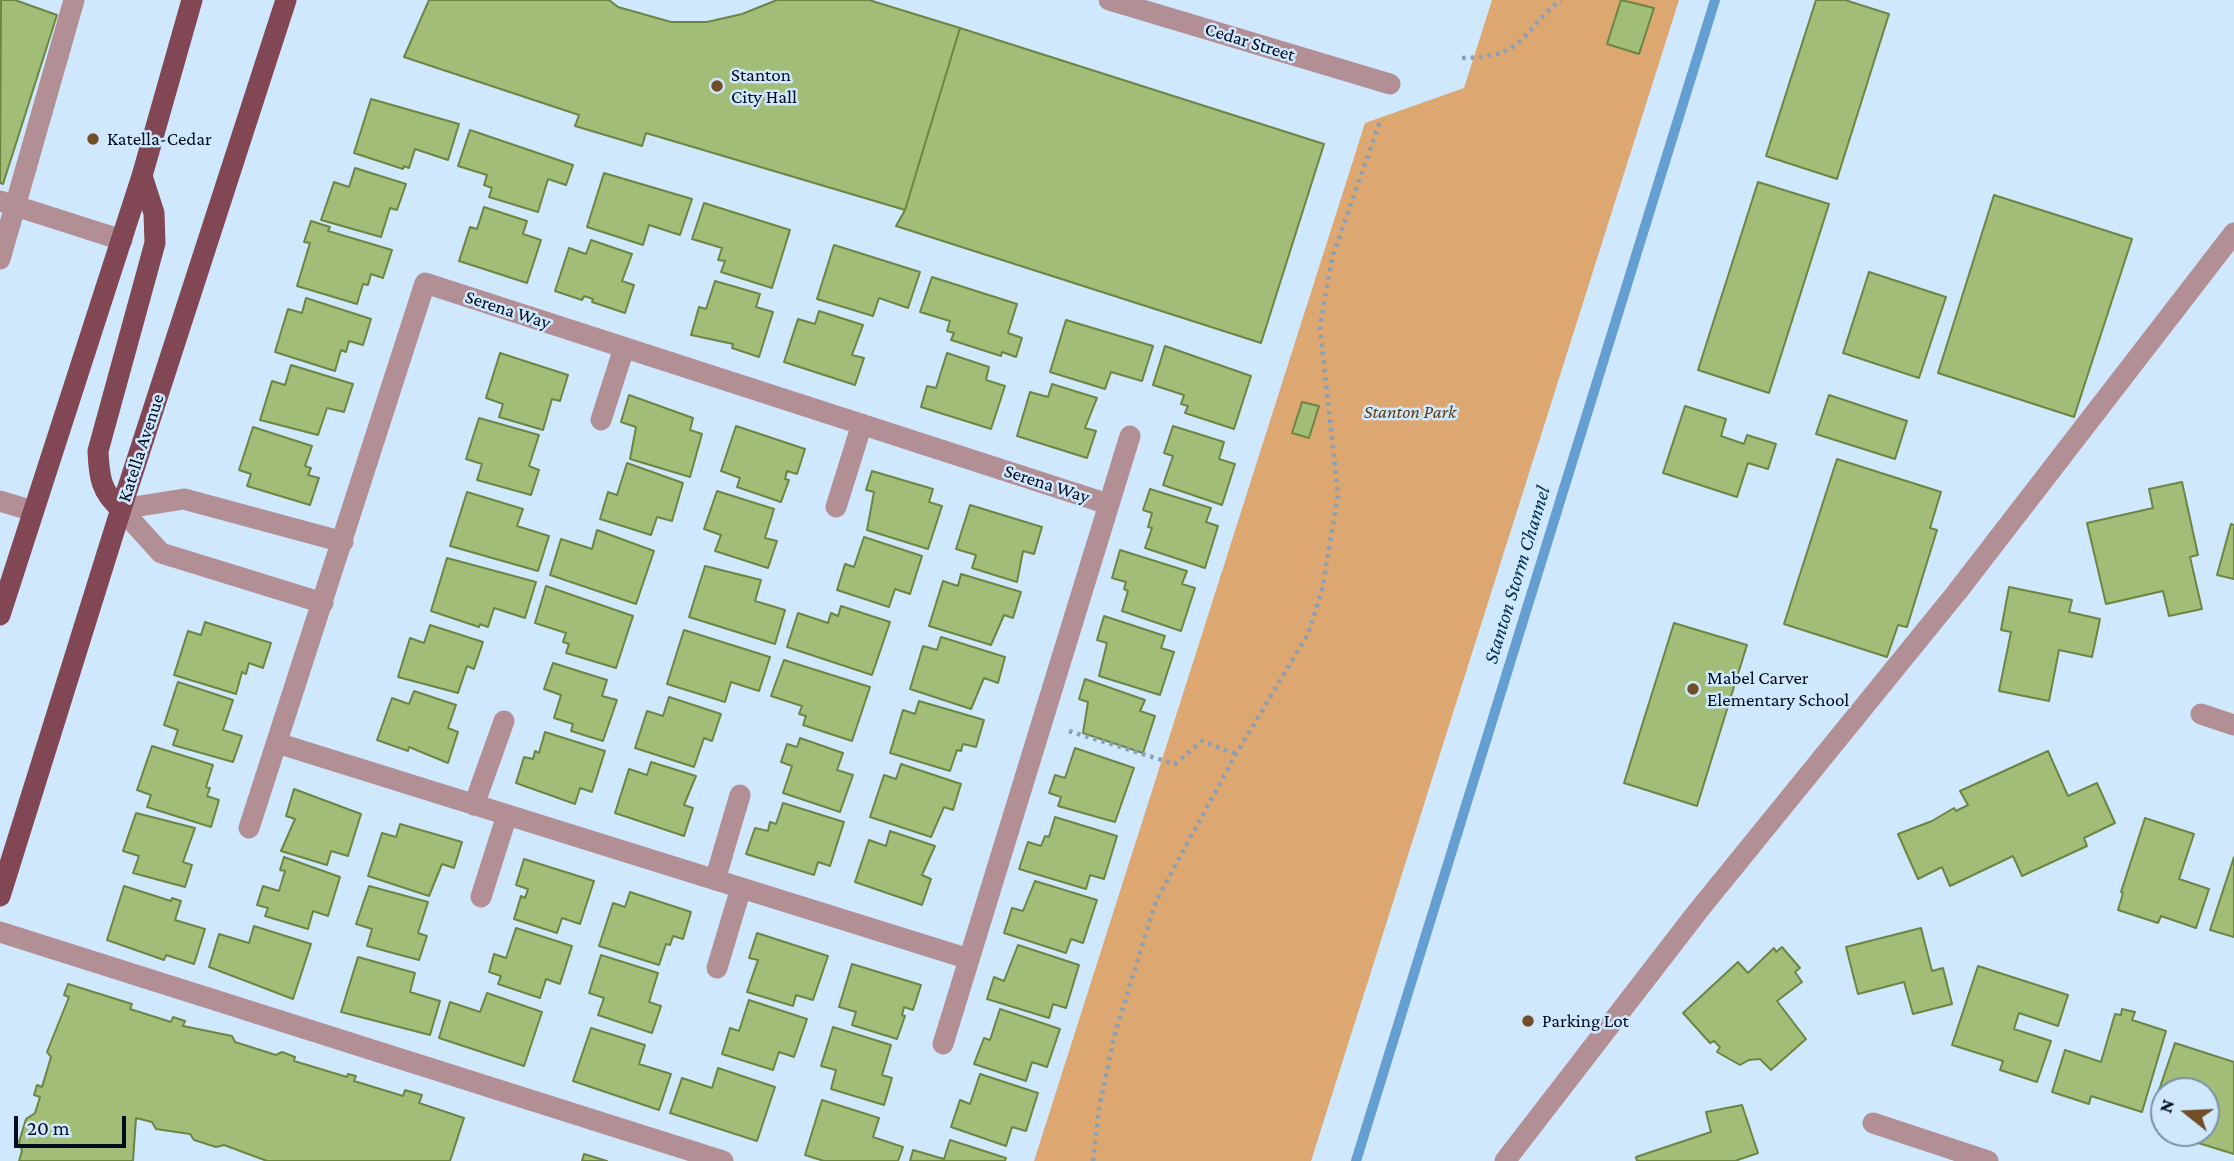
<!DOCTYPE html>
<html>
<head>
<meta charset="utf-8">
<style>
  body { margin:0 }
  #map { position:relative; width:2234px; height:1161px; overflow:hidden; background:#d0e8fe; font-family:"Crimson Pro",serif }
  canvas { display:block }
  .north { position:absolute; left:2150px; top:1077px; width:70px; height:70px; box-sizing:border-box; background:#d0e8fe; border:2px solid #7d90a4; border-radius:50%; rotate:288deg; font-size:19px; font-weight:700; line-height:28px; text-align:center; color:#000c1e }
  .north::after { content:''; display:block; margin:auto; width:24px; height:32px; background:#724e28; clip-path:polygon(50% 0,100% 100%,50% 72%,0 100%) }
  .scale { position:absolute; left:14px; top:1116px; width:112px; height:32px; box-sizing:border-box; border:4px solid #000c1e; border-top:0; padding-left:9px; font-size:21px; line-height:24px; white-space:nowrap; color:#000c1e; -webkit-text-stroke:5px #d0e8fe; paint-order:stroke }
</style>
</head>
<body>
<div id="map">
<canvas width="2234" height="1161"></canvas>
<div class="north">N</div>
<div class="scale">20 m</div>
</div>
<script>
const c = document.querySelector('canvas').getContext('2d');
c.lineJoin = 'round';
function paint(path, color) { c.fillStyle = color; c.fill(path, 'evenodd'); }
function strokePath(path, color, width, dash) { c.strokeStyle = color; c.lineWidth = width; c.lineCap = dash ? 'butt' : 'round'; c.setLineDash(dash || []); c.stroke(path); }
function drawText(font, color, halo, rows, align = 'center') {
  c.font = font + ' "Crimson Pro",serif'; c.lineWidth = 5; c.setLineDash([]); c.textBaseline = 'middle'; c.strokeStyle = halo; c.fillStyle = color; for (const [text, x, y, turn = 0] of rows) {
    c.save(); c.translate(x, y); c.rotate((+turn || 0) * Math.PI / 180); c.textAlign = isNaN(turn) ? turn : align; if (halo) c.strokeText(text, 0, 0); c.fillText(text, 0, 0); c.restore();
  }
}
paint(new Path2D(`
  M1492,0H1679L1311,1161H1034L1365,123L1464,88Z`), '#dda771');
strokePath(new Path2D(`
  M1356,1161L1715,0`), '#659fd2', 10);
const building = new Path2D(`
  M1,0H15L57,15L3,184L0,183Z
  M429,0H609L618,7L671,22H707L742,14L777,0H869L960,28L905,210L646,133L642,146L575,126L579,115L404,57Z
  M1621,0L1654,8L1639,54L1607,44Z
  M1816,0H1845L1889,14L1837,179L1766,156Z
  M960,28L1324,144L1261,343L896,226L905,210Z
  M371,99L459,124L448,160L415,149L409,168L404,166L403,169L354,153Z
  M470,130L573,165L566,185L548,179L538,212L489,197L492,188L484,185L487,175L458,166Z
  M355,168L406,184L397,210L390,208L381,237L321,220L334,182L349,187Z
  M604,173L692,199L680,235L649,225L643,245L587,227Z
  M1758,182L1829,204L1769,393L1698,370Z
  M1994,195L2132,239L2074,417L1938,373Z
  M704,203L790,230L772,288L721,272L725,261L718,260L722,248L692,239Z
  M484,207L527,221L523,234L541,240L527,283L459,261L470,227L477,229Z
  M311,221L330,227L328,231L392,250L383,278L371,274L368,285L363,284L357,304L297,286L310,243L304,242Z
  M591,240L632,254L622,281L634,285L625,313L592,302L593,299L584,296L582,300L555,291L569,248L586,254Z
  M834,245L920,272L908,308L879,298L873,316L817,299Z
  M1869,272L1946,297L1919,378L1843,353Z
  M932,277L1017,304L1008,333L1022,338L1016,357L1002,352L1001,356L951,340L954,333L947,331L950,321L920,312Z
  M715,281L760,294L756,307L773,312L759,357L732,348L733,344L691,335L699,307L706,309Z
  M306,298L371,319L363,345L349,341L346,352L341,350L335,371L275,352L288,309L302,313Z
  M819,311L863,325L852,355L864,358L855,385L784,362L798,319L815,324Z
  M1066,320L1153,346L1142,381L1111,372L1105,389L1050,372Z
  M1165,346L1251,376L1234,429L1185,413L1188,406L1181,404L1184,395L1153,385Z
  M500,353L568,375L560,401L552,399L543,430L499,417L503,404L486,398Z
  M947,353L989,367L986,380L1005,386L991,429L921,407L927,386L936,388Z
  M291,365L353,384L344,412L327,408L318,435L260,420L272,381L285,385Z
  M1052,384L1097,398L1085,428L1096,431L1087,458L1017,436L1030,392L1048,397Z
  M629,395L693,418L690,430L702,434L690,477L630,459L636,427L621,422Z
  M1829,395L1907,421L1895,459L1816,434Z
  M1302,402L1319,406L1309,438L1292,433Z
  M1685,406L1726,419L1721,436L1744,444L1747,435L1776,444L1768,469L1748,463L1737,497L1663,473Z
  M479,418L539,435L529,466L539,470L531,495L477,480L482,464L466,459Z
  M736,426L805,449L797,474L787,471L785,479L789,480L781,502L737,487L740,478L721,471Z
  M1173,426L1224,442L1219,459L1235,464L1222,505L1163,485L1173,456L1164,453Z
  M253,427L312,446L305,466L311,468L308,475L319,478L310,505L247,486L251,474L239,470Z
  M1837,459L1941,492L1930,528L1937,530L1907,627L1898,625L1887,657L1784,624Z
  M627,463L683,483L672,521L657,517L651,535L600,519L608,492L617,495Z
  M872,471L933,489L929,502L942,506L928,549L867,530L874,492L866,490Z
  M2182,482L2198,555L2190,557L2202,609L2169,616L2163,591L2106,604L2087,523L2153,508L2149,489Z
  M1150,489L1211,508L1206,522L1218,526L1205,568L1145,548L1152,528L1148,527L1152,513L1143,510Z
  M717,491L774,509L765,538L777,541L768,568L715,551L721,535L704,529Z
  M467,492L523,509L517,526L549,536L538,571L450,546Z
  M970,505L1042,527L1034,554L1023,551L1017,582L972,568L976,555L956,549Z
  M2231,524L2234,525V579L2217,575Z
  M597,530L654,551L636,604L550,575L561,539L592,549Z
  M864,537L922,556L910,594L895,589L889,607L837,590L845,564L854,567Z
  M1120,550L1187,571L1182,584L1195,588L1181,631L1122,611L1128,591L1124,589L1126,582L1112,578Z
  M447,558L536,582L525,618L494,608L488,627L480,624L479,627L431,611Z
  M705,566L761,580L755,601L785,610L775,644L689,617Z
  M961,574L1021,592L1013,618L1004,615L991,645L929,626L943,581L958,586Z
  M546,586L633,616L616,668L566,653L569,644L563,642L566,633L535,623Z
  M2009,587L2072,600L2069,612L2100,619L2092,657L2059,650L2049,701L1999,691L2011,632L2001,630Z
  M841,606L890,622L872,675L787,647L798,613L828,623L831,613L838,616Z
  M1104,616L1165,636L1161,648L1174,652L1160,695L1099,676L1107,643L1097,640Z
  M205,622L271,643L263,668L249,663L246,674L242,672L236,694L174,675L188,631L201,635Z
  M1674,623L1747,645L1697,806L1624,783Z
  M430,625L483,642L474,669L467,666L458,693L398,677L410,638L424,643Z
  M684,630L770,657L759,691L731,682L725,702L667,684Z
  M941,637L1005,657L998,683L984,678L971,709L910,689L923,646L937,650Z
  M784,660L870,687L852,741L803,725L806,716L799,714L802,706L771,696Z
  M553,663L607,680L602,696L617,700L603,741L571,731L573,724L554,718L561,695L544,689Z
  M1085,679L1145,700L1140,711L1155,716L1143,753L1083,733L1088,702L1079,699Z
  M178,682L233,700L223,730L242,736L233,762L173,745L178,730L164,725Z
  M414,691L456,705L448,728L458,732L448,763L409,747L408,751L377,740L392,698L409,704Z
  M669,697L721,714L712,741L704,738L694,767L635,748L647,711L663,716Z
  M919,701L984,720L976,747L963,744L961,751L957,750L950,771L890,753L903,710L915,714Z
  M545,732L605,751L592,792L580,788L575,804L516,783L524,757L533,759L535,751L539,753Z
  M800,738L843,753L837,770L853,775L840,812L783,793L792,766L781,762L787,744L797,747Z
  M152,746L213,765L206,787L210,788L207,796L219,800L211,827L147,807L151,795L137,790Z
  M1075,748L1134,768L1115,822L1058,806L1061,797L1049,793L1055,775L1065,778Z
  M2048,751L2068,796L2097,783L2115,823L2084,838L2087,846L2022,876L2013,856L1950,886L1942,867L1918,879L1898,834L1932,821L1954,808L1956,811L1968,805L1960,791Z
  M651,762L696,776L684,805L693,808L684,836L615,813L629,769L647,775Z
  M901,764L961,784L953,810L944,807L931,837L870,817L884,775L896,779Z
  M294,789L361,814L348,856L331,851L327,865L281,851L295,819L286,816Z
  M783,803L844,822L830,866L818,862L814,875L746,854L755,828L768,831L770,822L776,824Z
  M136,813L195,828L183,862L192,865L185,887L133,873L139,856L123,851Z
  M1055,817L1117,836L1104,879L1090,875L1086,889L1019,869L1028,842L1041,846L1045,836L1049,837Z
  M2145,818L2194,834L2179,879L2209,889L2196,928L2161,916L2158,923L2118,910L2123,893L2121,892Z
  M400,824L462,842L454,868L442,864L429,896L368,876L382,833L396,837Z
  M890,831L935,846L922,875L931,879L922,905L855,882L869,840L886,846Z
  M284,857L340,877L328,916L313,911L308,929L265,916L268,908L257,905L263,886L279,891L285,871L280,870Z
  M2234,857V937L2210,930Z
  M524,859L594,881L580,924L562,918L557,933L514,919L521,896L525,898L528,889L516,885Z
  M1035,881L1097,900L1083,943L1071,939L1066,953L1004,933L1012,908L1023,911Z
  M124,886L171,901L172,898L181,901L175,920L205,929L194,964L166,955L164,960L107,940Z
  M369,886L428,902L418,933L427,936L419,960L367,946L372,929L356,924Z
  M630,892L691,912L683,939L673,936L670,945L666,944L659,965L599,946L613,903L625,907Z
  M254,926L311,944L293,999L209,967L219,934L249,943Z
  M516,928L572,946L560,984L546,979L540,998L498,984L501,976L489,972L494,954L506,958Z
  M1921,928L1932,971L1943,968L1952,1004L1913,1014L1904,982L1858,994L1846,947Z
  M757,933L828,956L813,1000L796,995L793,1006L747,992L758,960L749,958Z
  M1018,945L1079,965L1066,1008L1053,1004L1049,1018L987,999L994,977L1004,981Z
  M1782,947L1800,968L1795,972L1802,982L1777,1001L1806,1039L1771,1070L1760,1059L1749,1060L1740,1065L1717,1052L1720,1047L1714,1041L1710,1043L1683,1013L1738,962L1748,973L1774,948L1776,952Z
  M601,955L658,973L649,1002L661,1006L652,1033L598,1015L604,998L589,993Z
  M358,957L415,973L410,992L440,1001L430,1035L341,1012Z
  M852,964L921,985L913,1010L904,1007L902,1015L905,1016L897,1039L852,1025L856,1012L839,1007Z
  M1978,966L2068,995L2058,1026L2019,1013L2014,1029L2051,1041L2037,1082L2000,1070L2003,1061L1952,1045Z
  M68,984L132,1004L130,1009L171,1022L173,1017L185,1021L183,1026L232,1036L235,1042L276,1055L282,1052L295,1057L294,1061L347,1077L348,1074L356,1076L354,1081L403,1096L405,1090L422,1095L419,1103L464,1118L450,1161H267L224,1145L216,1147L194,1140L190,1134L156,1129L152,1122L136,1118L133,1161H19L22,1151L19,1142L26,1119L35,1113L40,1097L34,1095L37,1085L42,1087L51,1057L47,1052L69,997L64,995Z
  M487,993L542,1012L524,1066L439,1038L450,1002L480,1012Z
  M749,1000L807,1019L794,1057L779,1052L773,1070L722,1054L730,1028L739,1031Z
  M1000,1009L1060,1029L1047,1067L1032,1062L1026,1081L974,1064L984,1038L990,1040Z
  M2122,1009L2135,1012L2132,1020L2166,1031L2142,1112L2091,1096L2089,1104L2052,1092L2065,1050L2101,1062L2115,1014L2121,1015Z
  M833,1027L891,1045L882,1075L892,1078L884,1105L831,1089L836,1070L821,1066Z
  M591,1028L645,1045L639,1064L671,1074L659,1110L573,1081Z
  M2175,1043L2234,1062V1154L2195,1142L2198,1133H2206V1091H2164V1098L2157,1096Z
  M718,1068L775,1087L757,1141L670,1113L682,1078L712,1088Z
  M980,1074L1038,1093L1026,1131L1012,1127L1006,1146L951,1127L960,1100L970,1104Z
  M822,1100L879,1118L873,1137L903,1147L898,1161H824L805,1155Z
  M1742,1105L1758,1153L1735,1161H1637L1636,1157L1711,1132L1706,1112Z
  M950,1140L1006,1158L1005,1161H910L913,1150L944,1159Z
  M584,1154L607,1161H582Z`);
paint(building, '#a2bd78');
strokePath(building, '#6c8542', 2);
strokePath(new Path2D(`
  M1462,58C1528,57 1519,32 1561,0
  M1069,731L1175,764L1202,741L1236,754
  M1093,1161L1099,1109L1114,1037L1156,901L1236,754L1308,634L1322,590L1338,495L1320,327L1332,258L1380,121`), '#8ca0b4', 4.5, [3.5, 5]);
strokePath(new Path2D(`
  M1109,0L1390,84
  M0,201L122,240
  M0,259L74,0
  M601,420L624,348
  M0,501L33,511
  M836,507L862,424
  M121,509L161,553L323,603
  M121,509L184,499L343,542
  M2201,714L2234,725
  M277,743L969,959
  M474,805L504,721
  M249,828L425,283L1108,504
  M715,880L740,795
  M481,897L507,815
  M0,932L723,1161
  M717,968L741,888
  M943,1044L1130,436
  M1873,1123L1988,1161
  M1505,1161L1698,911L1957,592L2234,233`), '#b28f95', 21);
strokePath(new Path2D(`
  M121,509C101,492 99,477 98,451L155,243L154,213L142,176
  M0,615L142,176L192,0
  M0,896L121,509L286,0`), '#824754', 21);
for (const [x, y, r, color] of [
  [717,86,7,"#724e28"],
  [93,139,7,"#724e28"],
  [1693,689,7,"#724e28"],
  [1528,1021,7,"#724e28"]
]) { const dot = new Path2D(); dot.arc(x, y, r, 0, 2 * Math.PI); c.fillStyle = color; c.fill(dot); strokePath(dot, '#d0e8fe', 2.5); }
drawText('19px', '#000c1e', '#d0e8fe', [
  ["Cedar Street",1250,42,17],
  ["Serena Way",508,310,18],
  ["Katella Avenue",141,448,-72],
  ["Serena Way",1047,484,18]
]);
drawText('19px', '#000c1e', '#d0e8fe', [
  ["Stanton",731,75],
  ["City Hall",731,97],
  ["Katella-Cedar",107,139],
  ["Mabel Carver",1707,678],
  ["Elementary School",1707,700],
  ["Parking Lot",1542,1021]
], 'left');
drawText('italic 19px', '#603b10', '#d0e8fe', [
  ["Stanton Park",1410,412]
]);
drawText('italic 21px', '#012f51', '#d0e8fe', [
  ["Stanton Storm Channel",1517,575,-73]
]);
</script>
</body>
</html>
